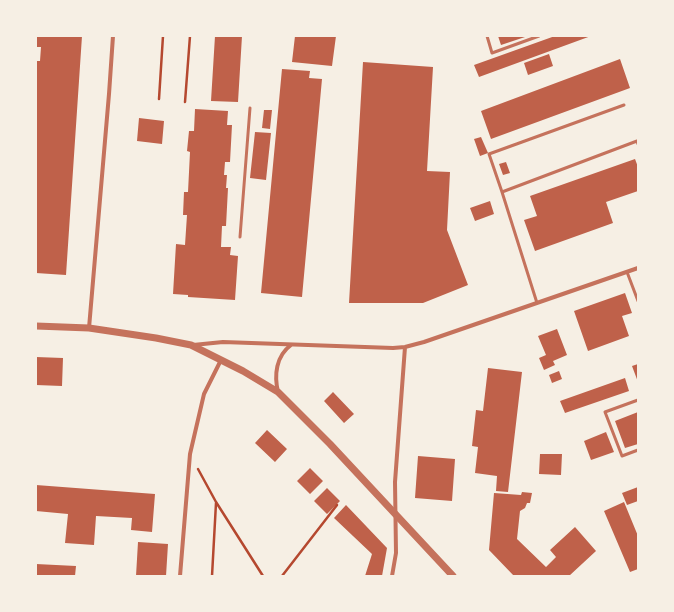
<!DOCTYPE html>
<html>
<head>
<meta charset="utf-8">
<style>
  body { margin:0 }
  #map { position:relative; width:674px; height:612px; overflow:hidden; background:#f6efe4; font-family:Mulish,sans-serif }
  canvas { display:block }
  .frame { position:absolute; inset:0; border:37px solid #f6efe4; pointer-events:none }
</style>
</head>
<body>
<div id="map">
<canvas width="674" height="612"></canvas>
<div class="frame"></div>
</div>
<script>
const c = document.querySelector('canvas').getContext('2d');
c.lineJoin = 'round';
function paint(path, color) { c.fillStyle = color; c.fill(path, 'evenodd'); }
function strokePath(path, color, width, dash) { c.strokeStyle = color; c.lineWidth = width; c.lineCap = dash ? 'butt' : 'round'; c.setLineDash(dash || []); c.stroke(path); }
paint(new Path2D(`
  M36,36H82L66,275L36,273V61H40L41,47H36Z
  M215,36H242L238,102L211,101Z
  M295,36H336L332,66L292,62Z
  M498,36H528L501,45Z
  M555,36H591L479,77L474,65Z
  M549,54L553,66L528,75L524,63Z
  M620,59L630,88L491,139L481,111Z
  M363,62L433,67L427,171L450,172L447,230L468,285L423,303H349Z
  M282,69L310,71L309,78L322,79L302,297L261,293Z
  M195,109L228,111L227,125H232L230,162H225L224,175H227L226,188H228L226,226H222L221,247H231L230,255L238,256L235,300L188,297V295L173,294L176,244L185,245L187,215H183L184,192H188L190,152L187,151L189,131H194Z
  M264,110H272L270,129L262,128Z
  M139,118L164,121L162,144L137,141Z
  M255,132L271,133L266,180L250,178Z
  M481,137L488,153L480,156L474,139Z
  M635,159L638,167V191L606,202L613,223L535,251L524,220L537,216L530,196Z
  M506,162L510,173L503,175L499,164Z
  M490,201L494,214L475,221L470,208Z
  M625,293L632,313L622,316L629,336L588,351L574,311Z
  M557,329L567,355L553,361L555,365L544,370L539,358L546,355L538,336Z
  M36,357L63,358L62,386L36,385Z
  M638,364V382L632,366Z
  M488,368L522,372L508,492L496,491L497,476L475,473L478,447L472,446L476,410L483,411Z
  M559,371L562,379L552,383L549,375Z
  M625,378L629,391L565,413L560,401Z
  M333,392L354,414L344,423L324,401Z
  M638,412V444L625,448L615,421Z
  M267,430L287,449L275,462L255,443Z
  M606,432L614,452L591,460L584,441Z
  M540,454H562L561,475L539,474Z
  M418,456L455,459L452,501L415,498Z
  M310,468L323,481L310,494L297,481Z
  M36,485L155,494L152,532L131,530L132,518L96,516L94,545L65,543L68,514L36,511Z
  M638,487V501L627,505L622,493Z
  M327,488L340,501L327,514L314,501Z
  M522,492L532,493L530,503H527L525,508L520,511L517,539L546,567L556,557L550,550L575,527L596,551L569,576H514L489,550L494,493L521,495Z
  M624,502L638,536V569L630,572L604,511Z
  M346,505L387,548L382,576H365L372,554L334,518Z
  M138,542L168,544L166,576H136Z
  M36,564L76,566L75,576H36Z`), '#bf614a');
strokePath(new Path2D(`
  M159,99L163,36
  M185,102L190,36
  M198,469L216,502L263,576
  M212,576L216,503
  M282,576L337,505`), '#b5482f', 2.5);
strokePath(new Path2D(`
  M487,36L492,53L539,36
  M502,192L489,154L624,105
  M240,237L250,108
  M627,272L638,301
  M537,303L502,192L637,141L638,144
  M638,400L605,412L622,456L638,450`), '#c5725c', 3);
strokePath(new Path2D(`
  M89,328L109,94L113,36
  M193,345L223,342L393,348L405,347L424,342L638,268
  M278,392C274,375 276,356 291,345
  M180,576L190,454L204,394L221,360
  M392,576L396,553L395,482L405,347`), '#c5725c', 4);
strokePath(new Path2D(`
  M36,326L89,328L156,338L191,345L243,371L278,392L330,444L453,576`), '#c5725c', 7);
</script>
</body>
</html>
